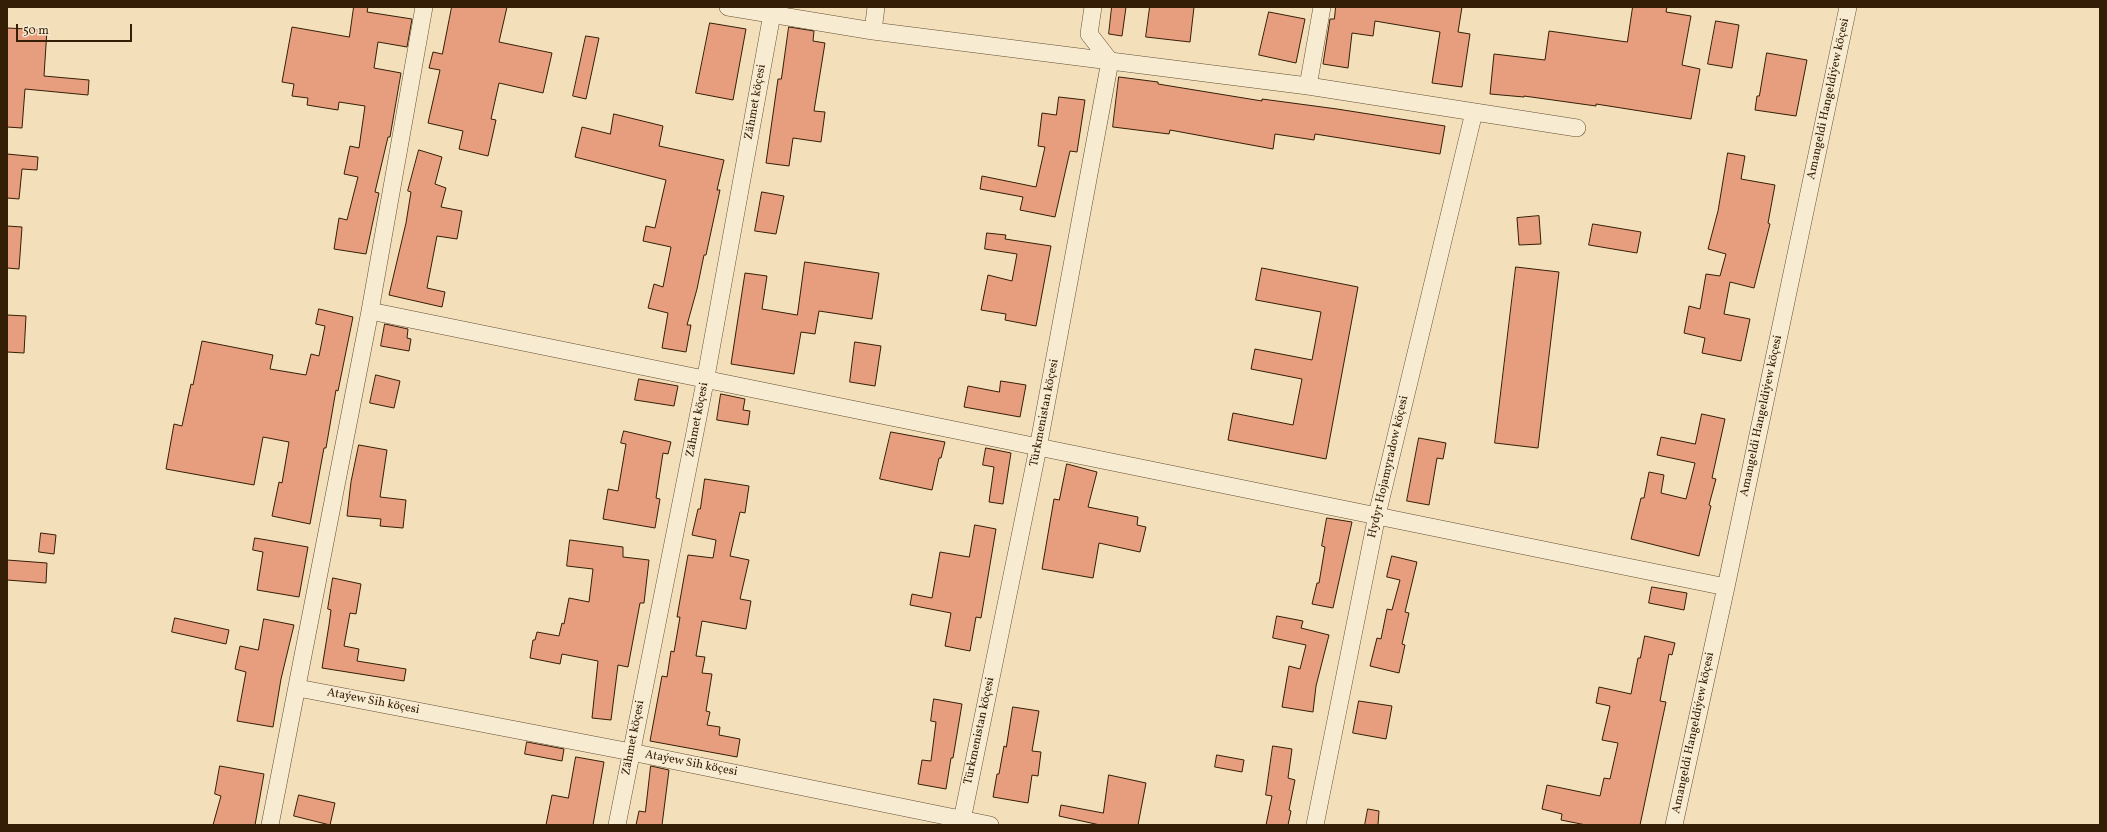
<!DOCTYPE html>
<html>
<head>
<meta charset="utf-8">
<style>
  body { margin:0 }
  #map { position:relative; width:2107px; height:832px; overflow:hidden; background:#f3e0ba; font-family:Vollkorn,serif }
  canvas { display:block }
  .frame { position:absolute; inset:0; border:8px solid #341e06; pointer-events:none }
  .scale { position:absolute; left:16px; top:24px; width:116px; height:18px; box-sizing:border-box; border:2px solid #341e06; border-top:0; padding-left:5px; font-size:12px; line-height:14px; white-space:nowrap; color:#341e06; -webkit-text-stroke:3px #f7ebd2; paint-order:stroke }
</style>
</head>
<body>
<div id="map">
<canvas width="2107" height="832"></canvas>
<div class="frame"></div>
<div class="scale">50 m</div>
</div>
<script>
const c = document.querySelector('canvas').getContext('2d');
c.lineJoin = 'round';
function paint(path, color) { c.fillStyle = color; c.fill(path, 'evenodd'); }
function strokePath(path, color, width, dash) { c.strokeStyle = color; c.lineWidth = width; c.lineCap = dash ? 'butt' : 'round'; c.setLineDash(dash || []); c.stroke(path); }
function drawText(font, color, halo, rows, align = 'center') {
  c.font = font + ' Vollkorn,serif'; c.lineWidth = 3; c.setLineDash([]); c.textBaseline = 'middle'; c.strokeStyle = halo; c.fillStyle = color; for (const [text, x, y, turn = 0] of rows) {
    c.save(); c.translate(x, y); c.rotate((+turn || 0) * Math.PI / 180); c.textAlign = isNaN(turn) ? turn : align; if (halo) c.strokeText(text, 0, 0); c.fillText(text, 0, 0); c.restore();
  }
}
const building = new Path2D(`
  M354,7H368L367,12L412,19L407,47L378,42L374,68L401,73L390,137H388L375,192L379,193L366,254L334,249L339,218L347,220L358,177L344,174L350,146L359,148L365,106L339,102L338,110L307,105L308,98L292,96L294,84L282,82L292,27L349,37Z
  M452,7H507L499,42L552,53L543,93L499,83L491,119L496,120L488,156L459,149L463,131L428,123L440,70L429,68L433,52L442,54Z
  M1112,7H1126L1122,36L1109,34Z
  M1150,7H1194L1190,42L1146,37Z
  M1336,7H1462L1458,32L1470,34L1462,87L1432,83L1440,32L1375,21L1373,36L1352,33L1348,68L1323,64L1330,19H1334Z
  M1633,7H1667L1666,12L1691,16L1682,65L1700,69L1691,119L1596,104V106L1524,96V97L1490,94L1494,54L1545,60L1549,31L1627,42Z
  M1269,12L1305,19L1296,63L1259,55Z
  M1716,21L1739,25L1732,68L1708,64Z
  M710,23L746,29L733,100L696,93Z
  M789,27L814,31L813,41L825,43L814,111L825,112L821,142L793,138L789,166L766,163L778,79H781Z
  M7,28L47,30L44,76L89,80L88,95L25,89L22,128L7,127Z
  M586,36L599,38L586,99L573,96Z
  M1767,53L1807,60L1796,116L1755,110L1757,96H1759Z
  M1119,77L1158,82V84L1262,101V99L1337,109L1445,126L1440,154L1315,134L1314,140L1275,134L1273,149L1170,130L1169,134L1113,127Z
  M1059,97L1085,100L1077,152L1070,151L1055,217L1020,210L1023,197L980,189L982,176L1036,187L1045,147L1038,146L1042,113L1056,115Z
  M614,114L663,126L659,146L724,160L717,190H720L706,255H704L697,289L687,325H691L686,352L662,348L668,313L648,308L654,284L663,287L671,247L643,241L646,226L655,228L666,180L575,157L582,127L610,134Z
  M419,150L442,157L435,184L446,188L441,207L462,211L457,239L437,236L427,288L445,292L442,307L389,295L406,223L411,192L408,191Z
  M1728,153L1745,156L1741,179L1775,185L1768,223L1770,224L1754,288L1730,282L1724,314L1750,319L1741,361L1702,353L1705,338L1684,333L1689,306L1700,309L1706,274L1720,276L1726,254L1708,249L1718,211Z
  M7,154L38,157L37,170L22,169L19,199L7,198Z
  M762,192L784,196L776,234L755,231Z
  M1539,216L1541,244L1519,245L1517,218Z
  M1593,224L1641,232L1637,253L1589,245Z
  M7,226L22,227L19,269L7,268Z
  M987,233L1006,235L1005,239L1051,246L1036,326L1005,320L1006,314L981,310L988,275L1012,281L1017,254L985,249Z
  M805,262L879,273L872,319L819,311L815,334L801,332L794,374L731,364L745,273L767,276L762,309L797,315Z
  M1516,267L1559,272L1538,448L1495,443Z
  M1262,268L1358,287L1326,459L1228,440L1233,413L1293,425L1302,379L1251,369L1255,349L1312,360L1321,312L1256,300Z
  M319,309L353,317L338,391L336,390L326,448H324L310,524L272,516L279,482L282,483L289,442L263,437L254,485L166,469L174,424L182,426L191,384L193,385L202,341L273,355L270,369L306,375L311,354L319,356L325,326L316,324Z
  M7,315L26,316L24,353L7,352Z
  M385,324L408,329L407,338L411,339L409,351L381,346Z
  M855,342L881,346L875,386L850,382Z
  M376,375L400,381L394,408L370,403Z
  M639,379L678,386L674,406L635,400Z
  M1001,381L1026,385L1020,417L964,407L968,386L999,392Z
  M721,394L745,399L743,410L750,411L748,425L717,420Z
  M1702,414L1725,419L1712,478L1716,479L1709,505L1711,506L1699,556L1631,539L1641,498H1644L1649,472L1664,475L1661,493L1686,499L1695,463L1657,455L1661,437L1695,444Z
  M624,431L671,442L668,454L663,453L656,498L660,499L655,528L603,519L608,489L618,491L626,444L621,443Z
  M891,432L945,442L941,458H939L932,490L880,479Z
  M1419,438L1446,443L1443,459L1437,458L1429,505L1407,501Z
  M359,445L387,450L380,497L406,500L403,528L380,526L381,519L347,516L351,482Z
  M986,448L1011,453L1003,504L989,502L994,467L983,465Z
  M1067,464L1097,472L1088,507L1138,517L1137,525L1146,527L1140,552L1099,543L1093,578L1042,569L1054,499L1059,500Z
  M705,479L749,486L745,513L740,512L730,556L749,560L740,599L751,601L746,629L702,621L696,656L705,657L702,673L712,674L706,711L710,712L707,725L720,727L719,735L740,739L737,757L650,741L662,676L667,677L671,651L674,652L680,617H677L688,555L713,558L716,540L692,535L698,509H700Z
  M1327,518L1352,522L1333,608L1312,604L1317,583H1319L1325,547L1322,546Z
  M975,525L996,529L981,618L976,617L970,651L945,646L951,613L910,605L912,594L932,598L940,552L969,557Z
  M41,533L56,535L54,554L39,552Z
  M255,538L308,547L299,597L257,590L263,552L253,550Z
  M570,540L623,547V557L649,560L644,603H640L628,667L618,665L611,720L592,718L598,661L562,654L560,664L530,658L533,640H535L537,632L559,636L562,623L564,624L569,598L589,602L593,569L567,566Z
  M1392,556L1417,562L1405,612L1409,613L1402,644L1405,645L1399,673L1370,666L1377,638L1381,639L1387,609L1392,610L1400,580L1387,577Z
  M7,560L47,563L46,583L7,580Z
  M333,578L361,584L356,614L350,613L344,646L359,649L357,661L406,669L404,681L322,668L329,625L331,610L328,609Z
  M1652,587L1687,593L1684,610L1649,603Z
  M1277,616L1303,621L1301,628L1329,635L1316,686L1313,712L1282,707L1289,666L1300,669L1306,645L1273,638Z
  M175,618L229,630L226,644L172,632Z
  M264,619L294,625L281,679L273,727L237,721L246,672L235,669L240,646L258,650Z
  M1645,636L1675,643L1672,655L1669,654L1660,701L1666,702L1640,825H1586L1561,820L1562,814L1542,809L1547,785L1600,796L1604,778L1610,779L1618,743L1602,740L1610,706L1596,703L1599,687L1631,694L1638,658H1640Z
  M934,699L962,704L953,758H951L946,789L918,784L922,760L931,761L936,722L931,721Z
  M1359,701L1392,706L1386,739L1353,733Z
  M1013,707L1039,711L1032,751L1041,752L1038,776L1032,775L1028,803L993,797L997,774H999L1004,746L1006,747Z
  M527,742L564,749L562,761L525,754Z
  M1273,746L1292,749L1288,778L1295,780L1289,810L1291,811L1288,825H1266L1272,796L1266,795Z
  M1217,755L1244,760L1242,772L1215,767Z
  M576,757L604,762L593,825H546L552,795L568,798Z
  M220,766L264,774L255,825H213L221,796L215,794Z
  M651,766L669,770L662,825H636L639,811L645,812Z
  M1109,775L1146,783L1138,825H1100L1059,816L1061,805L1103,813Z
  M299,795L335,803L330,825L294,816Z
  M1368,809L1379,811L1378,825H1365Z`);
paint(building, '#e79e7e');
strokePath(building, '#341e06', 1);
const minor = new Path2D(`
  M728,7L873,31L1308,86L1577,128
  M873,31L876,7
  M1308,86L1322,7
  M370,311C822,407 1275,494 1726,587
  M298,688L631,752L990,825
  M270,825L370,311L424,7
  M617,825L705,382L772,14
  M961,825L1038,448L1110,61L1089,34L1093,7
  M1315,825L1377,515L1474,112
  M1674,825L1726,587L1848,7`);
strokePath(minor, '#644e33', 18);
strokePath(minor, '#f7ebd2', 17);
drawText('12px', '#341e06', '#f7ebd2', [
  ["Amangeldi Hangeldiýew köçesi",1829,99,-78],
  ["Zähmet köçesi",756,102,-80],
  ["Türkmenistan köçesi",1045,413,-79],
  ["Amangeldi Hangeldiýew köçesi",1762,416,-78],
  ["Zähmet köçesi",698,420,-79],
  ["Hydyr Hojamyradow köçesi",1389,467,-77],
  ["Ataýew Sih köçesi",373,702,11],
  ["Türkmenistan köçesi",980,731,-78],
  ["Amangeldi Hangeldiýew köçesi",1694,733,-78],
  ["Zähmet köçesi",634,738,-79],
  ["Ataýew Sih köçesi",691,764,11]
]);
</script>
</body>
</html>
